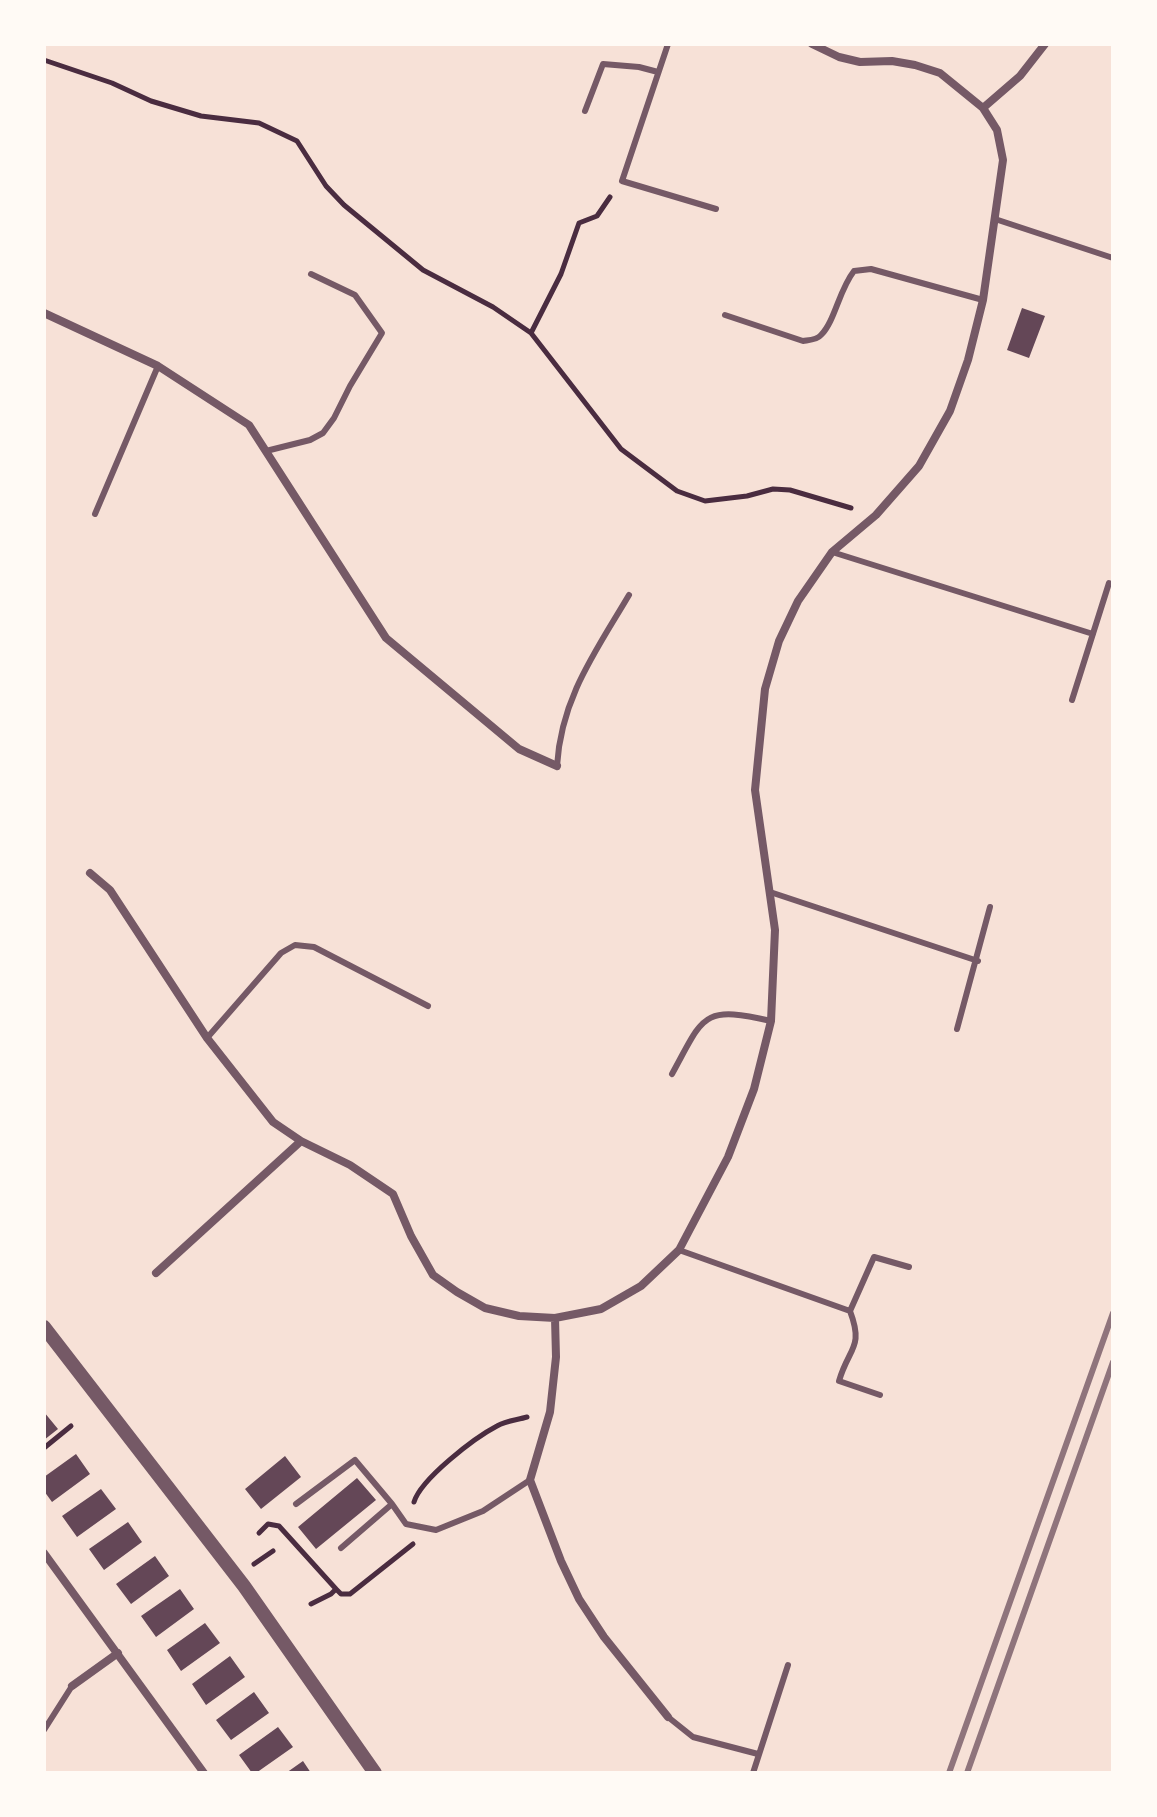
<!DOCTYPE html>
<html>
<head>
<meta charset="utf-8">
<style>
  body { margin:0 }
  #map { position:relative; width:1157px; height:1817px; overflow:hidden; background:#f7e1d7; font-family:Mulish,sans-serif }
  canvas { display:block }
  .frame { position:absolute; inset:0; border:46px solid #fffaf5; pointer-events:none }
</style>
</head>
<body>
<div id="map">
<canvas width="1157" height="1817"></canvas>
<div class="frame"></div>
</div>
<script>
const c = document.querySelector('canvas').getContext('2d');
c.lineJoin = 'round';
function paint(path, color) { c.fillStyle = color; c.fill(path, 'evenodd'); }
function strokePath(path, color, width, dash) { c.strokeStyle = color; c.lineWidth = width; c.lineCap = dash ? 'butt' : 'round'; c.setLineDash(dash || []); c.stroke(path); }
paint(new Path2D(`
  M1022,308L1045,316L1029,358L1007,350Z
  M44,1412L58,1429L44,1440Z
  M76,1454L90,1474L52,1502L44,1491V1477Z
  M285,1456L301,1477L261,1509L245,1489Z
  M357,1478L376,1500L316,1549L298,1527Z
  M101,1489L116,1509L77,1537L62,1516Z
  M128,1522L142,1542L104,1570L89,1549Z
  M155,1556L169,1576L131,1604L116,1584Z
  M180,1589L194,1609L156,1637L141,1616Z
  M205,1623L220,1643L181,1671L167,1650Z
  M230,1656L245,1677L206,1705L192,1684Z
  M254,1692L269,1713L231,1740L216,1720Z
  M278,1727L293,1747L256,1773H252L239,1755Z
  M303,1761L311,1773H286Z`), '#644757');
strokePath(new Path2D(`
  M44,60L112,83L151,101L201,116L259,123L297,141L326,186L344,205L423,270L493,307L531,333L621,449L677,491L705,501L747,496L773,489L790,490L851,508
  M531,333L561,274L579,223L597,216L610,197
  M44,1448L71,1426
  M414,1502C421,1479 474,1438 497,1426C506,1421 517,1420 527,1417
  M259,1533L268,1524L279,1526L336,1589
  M254,1564L273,1551
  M311,1604L331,1594L336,1589L341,1594H350L413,1544`), '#4a2c40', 5);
strokePath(new Path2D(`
  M668,44L622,181L716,209
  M585,111L603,64L639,67L658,72
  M995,219L1113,258
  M725,315L803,341C809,340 817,340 821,335C835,321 839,290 854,271L871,269L983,300
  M266,451L310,440L323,433L334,418L350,386L382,333L355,295L311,274
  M95,514L158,366
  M832,552L1093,634
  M1072,700L1109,583
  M557,766C561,698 596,651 629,595
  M770,892L978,961
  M957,1029L990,907
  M207,1038L281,953L295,945L314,947L428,1006
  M672,1074C704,1016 701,1005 771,1021
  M679,1250L850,1311
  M880,1395L839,1381C849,1347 864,1348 850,1311L874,1257L909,1267
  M296,1504L355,1460L392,1504
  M341,1548L392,1504L406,1524L436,1530L483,1511L530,1480
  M668,1717L693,1737L758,1754
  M44,1730L72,1686
  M753,1773L788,1665`), '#755966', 6);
strokePath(new Path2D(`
  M983,108L1020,76L1045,44
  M44,313L158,366L249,425L386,638L519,749L557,766
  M90,873L110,890L207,1038L273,1122L301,1141L350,1165L393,1194L411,1236L433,1275L457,1292L485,1308L519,1316L555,1318L601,1309L641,1286L679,1250L728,1157L754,1089L771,1021L775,930L755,790L765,689L779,641L798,601L832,552L876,515L919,466L950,411L968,360L983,300L1003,160L997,130L983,108L940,73L915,65L892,61L860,62L839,57L812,44
  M156,1273L301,1141
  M555,1318L556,1357L550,1412L530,1480L561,1561L579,1599L604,1637L668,1717
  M44,1553L204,1773
  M72,1686L118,1653`), '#755966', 8);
strokePath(new Path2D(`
  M44,1327L244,1586L375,1773`), '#755966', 14);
strokePath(new Path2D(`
  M949,1773L1113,1313
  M967,1773L1113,1362`), '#8f747c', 6);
</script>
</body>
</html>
